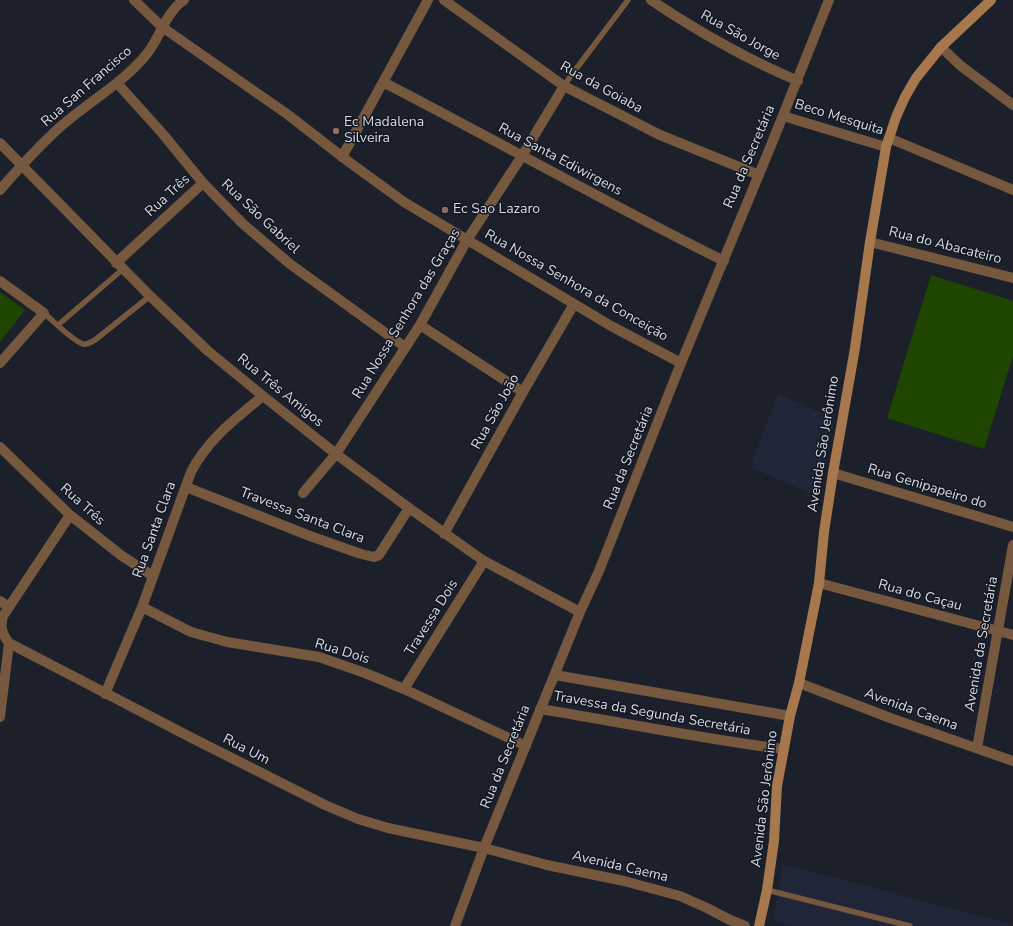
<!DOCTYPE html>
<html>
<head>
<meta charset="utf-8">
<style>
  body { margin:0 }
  canvas { display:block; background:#1c202b }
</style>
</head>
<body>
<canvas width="1013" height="926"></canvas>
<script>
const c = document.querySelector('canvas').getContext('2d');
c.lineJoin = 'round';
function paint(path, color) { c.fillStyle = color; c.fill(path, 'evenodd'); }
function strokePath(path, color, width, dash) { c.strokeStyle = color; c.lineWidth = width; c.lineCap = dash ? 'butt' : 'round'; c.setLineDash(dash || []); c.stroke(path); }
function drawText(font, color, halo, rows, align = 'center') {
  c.font = font + ' "Nunito Sans",sans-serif'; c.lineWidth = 3; c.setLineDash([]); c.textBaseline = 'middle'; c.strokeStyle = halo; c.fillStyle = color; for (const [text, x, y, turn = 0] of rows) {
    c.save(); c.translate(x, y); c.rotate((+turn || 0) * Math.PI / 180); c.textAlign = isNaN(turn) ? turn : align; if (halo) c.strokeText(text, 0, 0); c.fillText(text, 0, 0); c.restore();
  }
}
paint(new Path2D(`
  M778,394L834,418L819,497L750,467Z
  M783,864L1013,925V926H793L773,920Z`), '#202637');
paint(new Path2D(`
  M931,275L1013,301V356L984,449L887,418Z
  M0,292L25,310L0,342Z`), '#1f4601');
strokePath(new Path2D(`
  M564,86L570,77L628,0
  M44,313C52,320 74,342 83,344C87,345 91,342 95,340L150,296
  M58,325L123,269
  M767,890L910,926`), '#76583f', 5.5);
strokePath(new Path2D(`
  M134,0L162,27L287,114L349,162L404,202L611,326L681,363
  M444,0L564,86L660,135L759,175
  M651,0C697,31 747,59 798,81
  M383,82C497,141 609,204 724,261
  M117,83L162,133L203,183L242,223L290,264L405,347
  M783,116L886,147
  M889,138L1013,190
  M342,157L428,0
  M0,190C19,168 38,147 59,128C87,103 123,83 146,55C161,37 164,14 184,0
  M870,242L1013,278
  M116,263L203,183
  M0,281L44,313L0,363
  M420,325L523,392
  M0,447L70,515L122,556L153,576
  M833,473L1013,527
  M186,487L310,536L361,554L374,557L379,555L409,508
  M303,493L336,454L420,325L467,240L522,156L564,86
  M70,515L3,616C0,627 2,634 9,643L192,738L325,805L358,819L388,828L484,848L547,865L624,881L680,896L707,908L730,920L745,926
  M444,534L523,392L574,304
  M819,583L1013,635
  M0,601L9,607
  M142,607L191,632L227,642L319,657L365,673L404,689L526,746
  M555,675L790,716
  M799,683L893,719L1013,761
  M404,689L484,561
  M105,694L142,607L191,472C208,439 235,419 263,396
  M540,709C621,722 702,739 783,749
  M0,717L9,643
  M977,748L1013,545`), '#76583f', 10);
strokePath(new Path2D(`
  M941,47L961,66L1013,105
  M0,143L150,296L208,351L263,396L336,454L409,508L484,561L580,612
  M455,926L484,848L580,612L599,571L681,363L772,143L829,0`), '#76583f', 10);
strokePath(new Path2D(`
  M759,926L767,890L774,841L777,786L790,716L799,683L819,583L824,532L833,473L855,348L870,242L886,147L896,117L905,97L916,78L941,47L991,0`), '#a7774d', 10);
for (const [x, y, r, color] of [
  [336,131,4,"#8d6e63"],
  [445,210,4,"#8d6e63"]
]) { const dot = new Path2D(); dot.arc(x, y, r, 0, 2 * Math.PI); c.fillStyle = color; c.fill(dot); strokePath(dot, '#121722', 1.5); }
drawText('14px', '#d7dae2', '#121722', [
  ["Rua São Jorge",740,36,29],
  ["Rua San Francisco",87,87,-41],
  ["Rua da Goiaba",601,88,29],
  ["Beco Mesquita",839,118,17],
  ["Rua da Secretária",750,157,-67],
  ["Rua Santa Ediwirgens",560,160,28],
  ["Rua Três",168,196,-43],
  ["Rua São Gabriel",260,217,43],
  ["Rua do Abacateiro",945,246,14],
  ["Rua Nossa Senhora da Conceição",576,286,30],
  ["Rua Nossa Senhora das Graças",407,314,-59],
  ["Rua Três Amigos",280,391,39],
  ["Rua São João",496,412,-61],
  ["Avenida São Jerônimo",824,444,-81],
  ["Rua da Secretária",629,458,-68],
  ["Rua Genipapeiro do",927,487,17],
  ["Rua Três",82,505,42],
  ["Travessa Santa Clara",302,516,21],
  ["Rua Santa Clara",155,530,-70],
  ["Rua do Caçau",920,596,15],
  ["Travessa Dois",432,618,-58],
  ["Avenida da Secretária",982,644,-80],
  ["Rua Dois",342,652,17],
  ["Avenida Caema",911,710,20],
  ["Travessa da Segunda Secretária",652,714,10],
  ["Rua Um",246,750,27],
  ["Rua da Secretária",506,757,-68],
  ["Avenida São Jerônimo",765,799,-83],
  ["Avenida Caema",620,867,13]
]);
drawText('14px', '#d7dae2', '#121722', [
  ["Ec Madalena",344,123],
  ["Silveira",344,139],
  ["Ec Sao Lazaro",453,210]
], 'left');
</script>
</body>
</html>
